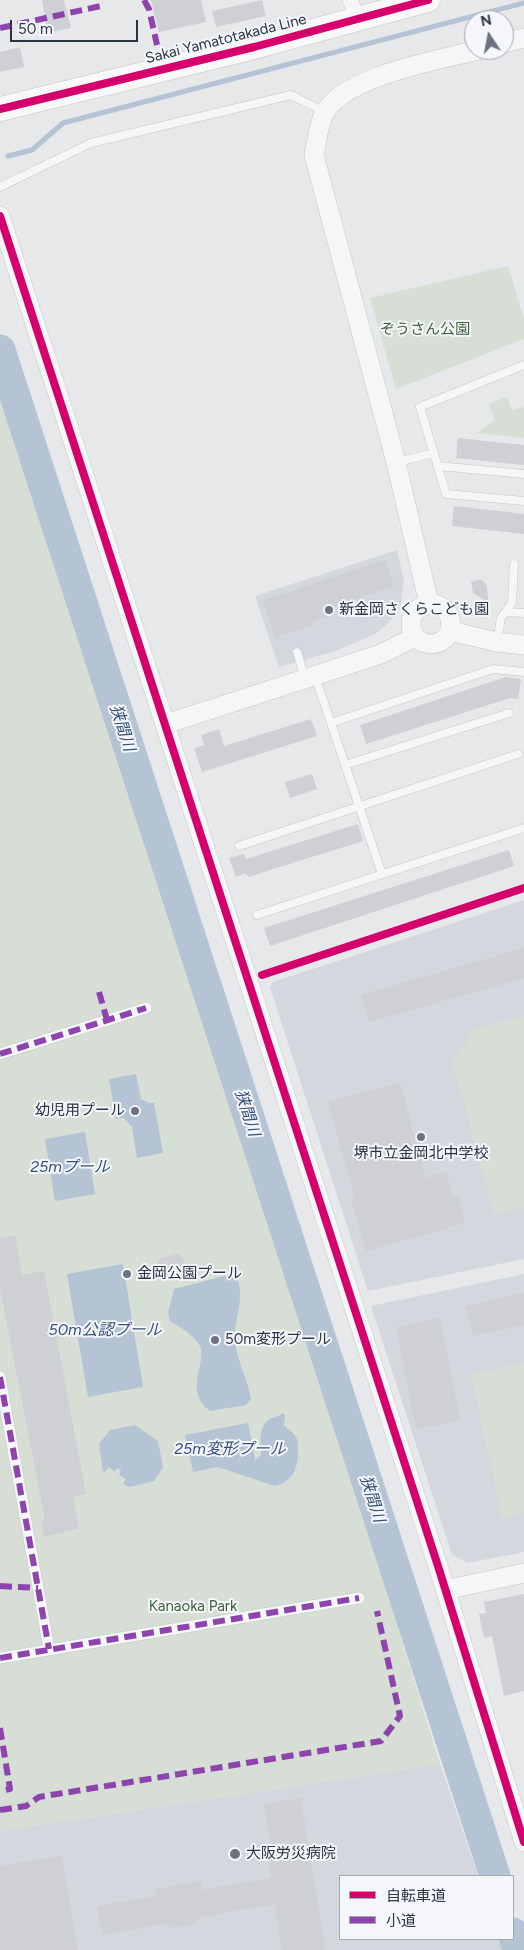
<!DOCTYPE html>
<html>
<head>
<meta charset="utf-8">
<style>
  body { margin:0 }
  #map { position:relative; width:524px; height:1950px; overflow:hidden; background:#e6e8ea; font-family:Figtree,"Noto Sans JP",sans-serif }
  canvas { display:block }
  .legend { position:absolute; left:339px; top:1875px; width:175px; height:65px; box-sizing:border-box; background:#f4f6f9; border:1px solid #a4a8b1; margin:0; padding:6px 9px; list-style:none; font-size:15px; color:#2b3445 }
  .legend li { display:flex; align-items:center; gap:10px; height:25px }
  .legend b { width:25px; border:1px solid #a4a8b1 }
  .north { position:absolute; left:464px; top:10px; width:50px; height:50px; box-sizing:border-box; background:#f4f6f9; border:1px solid #a4a8b1; border-radius:50%; rotate:349deg; font-size:14px; font-weight:700; line-height:20px; text-align:center; color:#2b3445 }
  .north::after { content:''; display:block; margin:auto; width:18px; height:22px; background:#6c737f; clip-path:polygon(50% 0,100% 100%,50% 72%,0 100%) }
  .scale { position:absolute; left:10px; top:20px; width:128px; height:22px; box-sizing:border-box; border:2px solid #2b3445; border-top:0; padding-left:6px; font-size:15px; line-height:18px; white-space:nowrap; color:#2b3445; -webkit-text-stroke:4px #f4f6f9; paint-order:stroke }
</style>
</head>
<body>
<div id="map">
<canvas width="524" height="1950"></canvas>
<ul class="legend">
<li><b style="height:6px;background:#d6006c"></b>自転車道</li>
<li><b style="height:6px;background:#8e44ad"></b>小道</li>
</ul>
<div class="north">N</div>
<div class="scale">50 m</div>
</div>
<script>
const c = document.querySelector('canvas').getContext('2d');
c.lineJoin = 'round';
function paint(path, color) { c.fillStyle = color; c.fill(path, 'evenodd'); }
function strokePath(path, color, width, dash) { c.strokeStyle = color; c.lineWidth = width; c.lineCap = dash ? 'butt' : 'round'; c.setLineDash(dash || []); c.stroke(path); }
function drawText(font, color, halo, rows, align = 'center') {
  c.font = font + ' Figtree,"Noto Sans JP",sans-serif'; c.lineWidth = 4; c.setLineDash([]); c.textBaseline = 'middle'; c.strokeStyle = halo; c.fillStyle = color; for (const [text, x, y, turn = 0] of rows) {
    c.save(); c.translate(x, y); c.rotate((+turn || 0) * Math.PI / 180); c.textAlign = isNaN(turn) ? turn : align; if (halo) c.strokeText(text, 0, 0); c.fillText(text, 0, 0); c.restore();
  }
}
paint(new Path2D(`
  M397,550L404,581L401,604L395,616L377,633L338,650L279,667L255,596Z
  M524,900V1259L368,1291L270,987L273,982Z
  M524,1274V1552L467,1563L452,1555L371,1306Z
  M440,1764L478,1876H340V1939H499L503,1950H0V1831Z`), '#d4d7dd');
paint(new Path2D(`
  M508,266L524,319V339L396,389L370,298Z
  M507,397L512,410L524,407V438L477,433L495,420L489,404Z
  M0,401L390,1592L398,1629L440,1764L0,1831Z
  M524,1016V1207L494,1215L453,1063L474,1029Z
  M524,1363V1513L502,1518L471,1374Z`), '#d6ded6');
paint(new Path2D(`
  M136,1074L141,1099L149,1103H154L163,1153L137,1158L132,1127L124,1118L116,1119L109,1079Z
  M85,1132L95,1194L55,1201L45,1139Z
  M123,1264L143,1387L88,1397L67,1274Z
  M228,1275L237,1279C245,1297 235,1317 235,1336C235,1359 248,1377 251,1399L246,1405L210,1411C181,1388 211,1360 198,1343C191,1333 180,1327 170,1321L168,1312L174,1289Z
  M283,1413L285,1416L284,1425C287,1429 293,1432 296,1437C298,1440 298,1448 298,1453C298,1470 291,1482 275,1486L218,1467L193,1472L185,1435L248,1423L255,1460L261,1455C260,1443 258,1424 272,1418C276,1417 279,1416 283,1413Z
  M135,1425L158,1441L163,1467L154,1481L130,1487L123,1484L126,1479L119,1475L121,1470L117,1468L115,1472L109,1467L105,1472L103,1471L99,1444L110,1430Z`), '#b4c4d5');
strokePath(new Path2D(`
  M8,156L32,150L63,123L524,3`), '#b4c4d5', 5);
strokePath(new Path2D(`
  M0,350L495,1876
  M513,1933L518,1950`), '#b4c4d5', 31);
paint(new Path2D(`
  M42,0H64L71,28L48,33Z
  M151,0H201L206,22L159,32Z
  M262,0L266,16L216,27L212,11Z
  M20,47L24,67L0,72V52Z
  M458,438L524,445V465L456,458Z
  M454,506L524,514V534L452,526Z
  M385,560L394,586L326,609L328,616L312,622L313,625L275,637L263,600Z
  M477,580H482L486,584L489,603L473,593L471,582Z
  M506,677L521,679L518,699L510,698L366,744L360,725Z
  M311,719L317,736L202,772L194,748L204,745L201,735L219,729L224,746Z
  M312,774L317,789L290,798L285,782Z
  M358,824L363,841L248,877L246,873L236,877L229,858L244,854L246,859Z
  M509,850L514,866L270,946L264,928Z
  M524,948V978L369,1022L361,995Z
  M400,1083L426,1178L446,1172L453,1198L458,1197L465,1223L366,1251L351,1199L355,1198L328,1102Z
  M15,1236L22,1275L44,1271L86,1494L73,1497L79,1528L44,1537L41,1521L45,1520L0,1288V1238Z
  M178,1254L185,1260L181,1268L163,1271L156,1266L161,1258Z
  M524,1293V1325L473,1336L466,1306Z
  M440,1318L460,1420L416,1429L396,1327Z
  M524,1594V1691L504,1696L492,1636L484,1638L479,1614L486,1613L484,1602Z
  M301,1798L325,1950H282L275,1904L202,1917L195,1924L174,1928L164,1924L102,1935L97,1906L156,1896L155,1889L201,1881L203,1890L271,1878L268,1862L274,1861L264,1804Z
  M62,1856L78,1950H0V1866Z`), '#ced0d3');
const service = new Path2D(`
  M0,187L91,143L291,95L325,112
  M524,365L420,407L446,494L524,501
  M397,462L434,453
  M438,466L524,474
  M506,612L524,613
  M497,642L501,618L512,603L514,564
  M297,652L305,678
  M315,676L382,874
  M331,723L493,669L524,672
  M345,765L509,713
  M239,846L518,754
  M257,915L524,828`);
const pedestrian = new Path2D(`
  M0,1054L146,1008
  M0,1377L49,1649
  M0,1658L359,1598`);
const minor = new Path2D(`
  M350,0L358,19`);
const tertiary = new Path2D(`
  M504,43L524,38
  M0,216L438,1566L524,1842
  M411 624a20 20 0 1 1 40 0a20 20 0 1 1-40 0Z
  M429,604L396,462L314,155C317,141 318,126 324,114C343,76 439,60 478,50
  M450,631L497,642L524,645
  M166,724L381,654L415,637
  M445,1590L524,1573`);
const primary = new Path2D(`
  M0,109L254,47L428,0`);
strokePath(service, '#c4c6c8', 9);
strokePath(pedestrian, '#c4c6c8', 12);
strokePath(minor, '#c4c6c8', 16);
strokePath(tertiary, '#c4c6c8', 20);
strokePath(primary, '#c2c5c8', 25);
strokePath(service, '#f5f6f7', 8);
strokePath(pedestrian, '#f5f6f7', 11);
strokePath(minor, '#f5f6f7', 15);
strokePath(tertiary, '#f5f6f7', 19);
strokePath(primary, '#f8f8f8', 24);
strokePath(new Path2D(`
  M144,0L149,9L157,45
  M0,28L101,6
  M99,992L107,1020
  M0,1054L146,1008
  M0,1377L49,1649
  M0,1586L38,1588
  M0,1658L359,1598
  M0,1728L10,1789L0,1791
  M0,1810L26,1806L39,1797L381,1741L400,1716L377,1611`), '#8e44ad', 6, [12, 6]);
strokePath(new Path2D(`
  M0,109L254,47L428,0
  M0,216L438,1566L524,1842
  M262,975L524,888`), '#d6006c', 8);
for (const [x, y, r, color] of [
  [329,610,5,"#6c737f"],
  [135,1111,5,"#6c737f"],
  [421,1137,5,"#6c737f"],
  [127,1274,5,"#6c737f"],
  [215,1340,5,"#6c737f"],
  [235,1854,6,"#6c737f"]
]) { const dot = new Path2D(); dot.arc(x, y, r, 0, 2 * Math.PI); c.fillStyle = color; c.fill(dot); strokePath(dot, '#f4f6f9', 2); }
drawText('15px', '#2b3445', '#f4f6f9', [
  ["Sakai Yamatotakada Line",226,39,-14]
]);
drawText('15px', '#3f6138', '#f4f6f9', [
  ["ぞうさん公園",425,330],
  ["Kanaoka Park",193,1607]
]);
drawText('15px', '#2b3445', '#f4f6f9', [
  ["新金岡さくらこども園",339,610],
  ["幼児用プール",125,1111,"right"],
  ["堺市立金岡北中学校",421,1154,"center"],
  ["金岡公園プール",137,1274],
  ["50m変形プール",225,1340],
  ["大阪労災病院",246,1854]
], 'left');
drawText('italic 16px', '#34527a', '#f4f6f9', [
  ["狭間川",122,728,72],
  ["狭間川",247,1113,72],
  ["25mプール",70,1167],
  ["50m公認プール",105,1330],
  ["25m変形プール",230,1449],
  ["狭間川",372,1499,72]
]);
</script>
</body>
</html>
